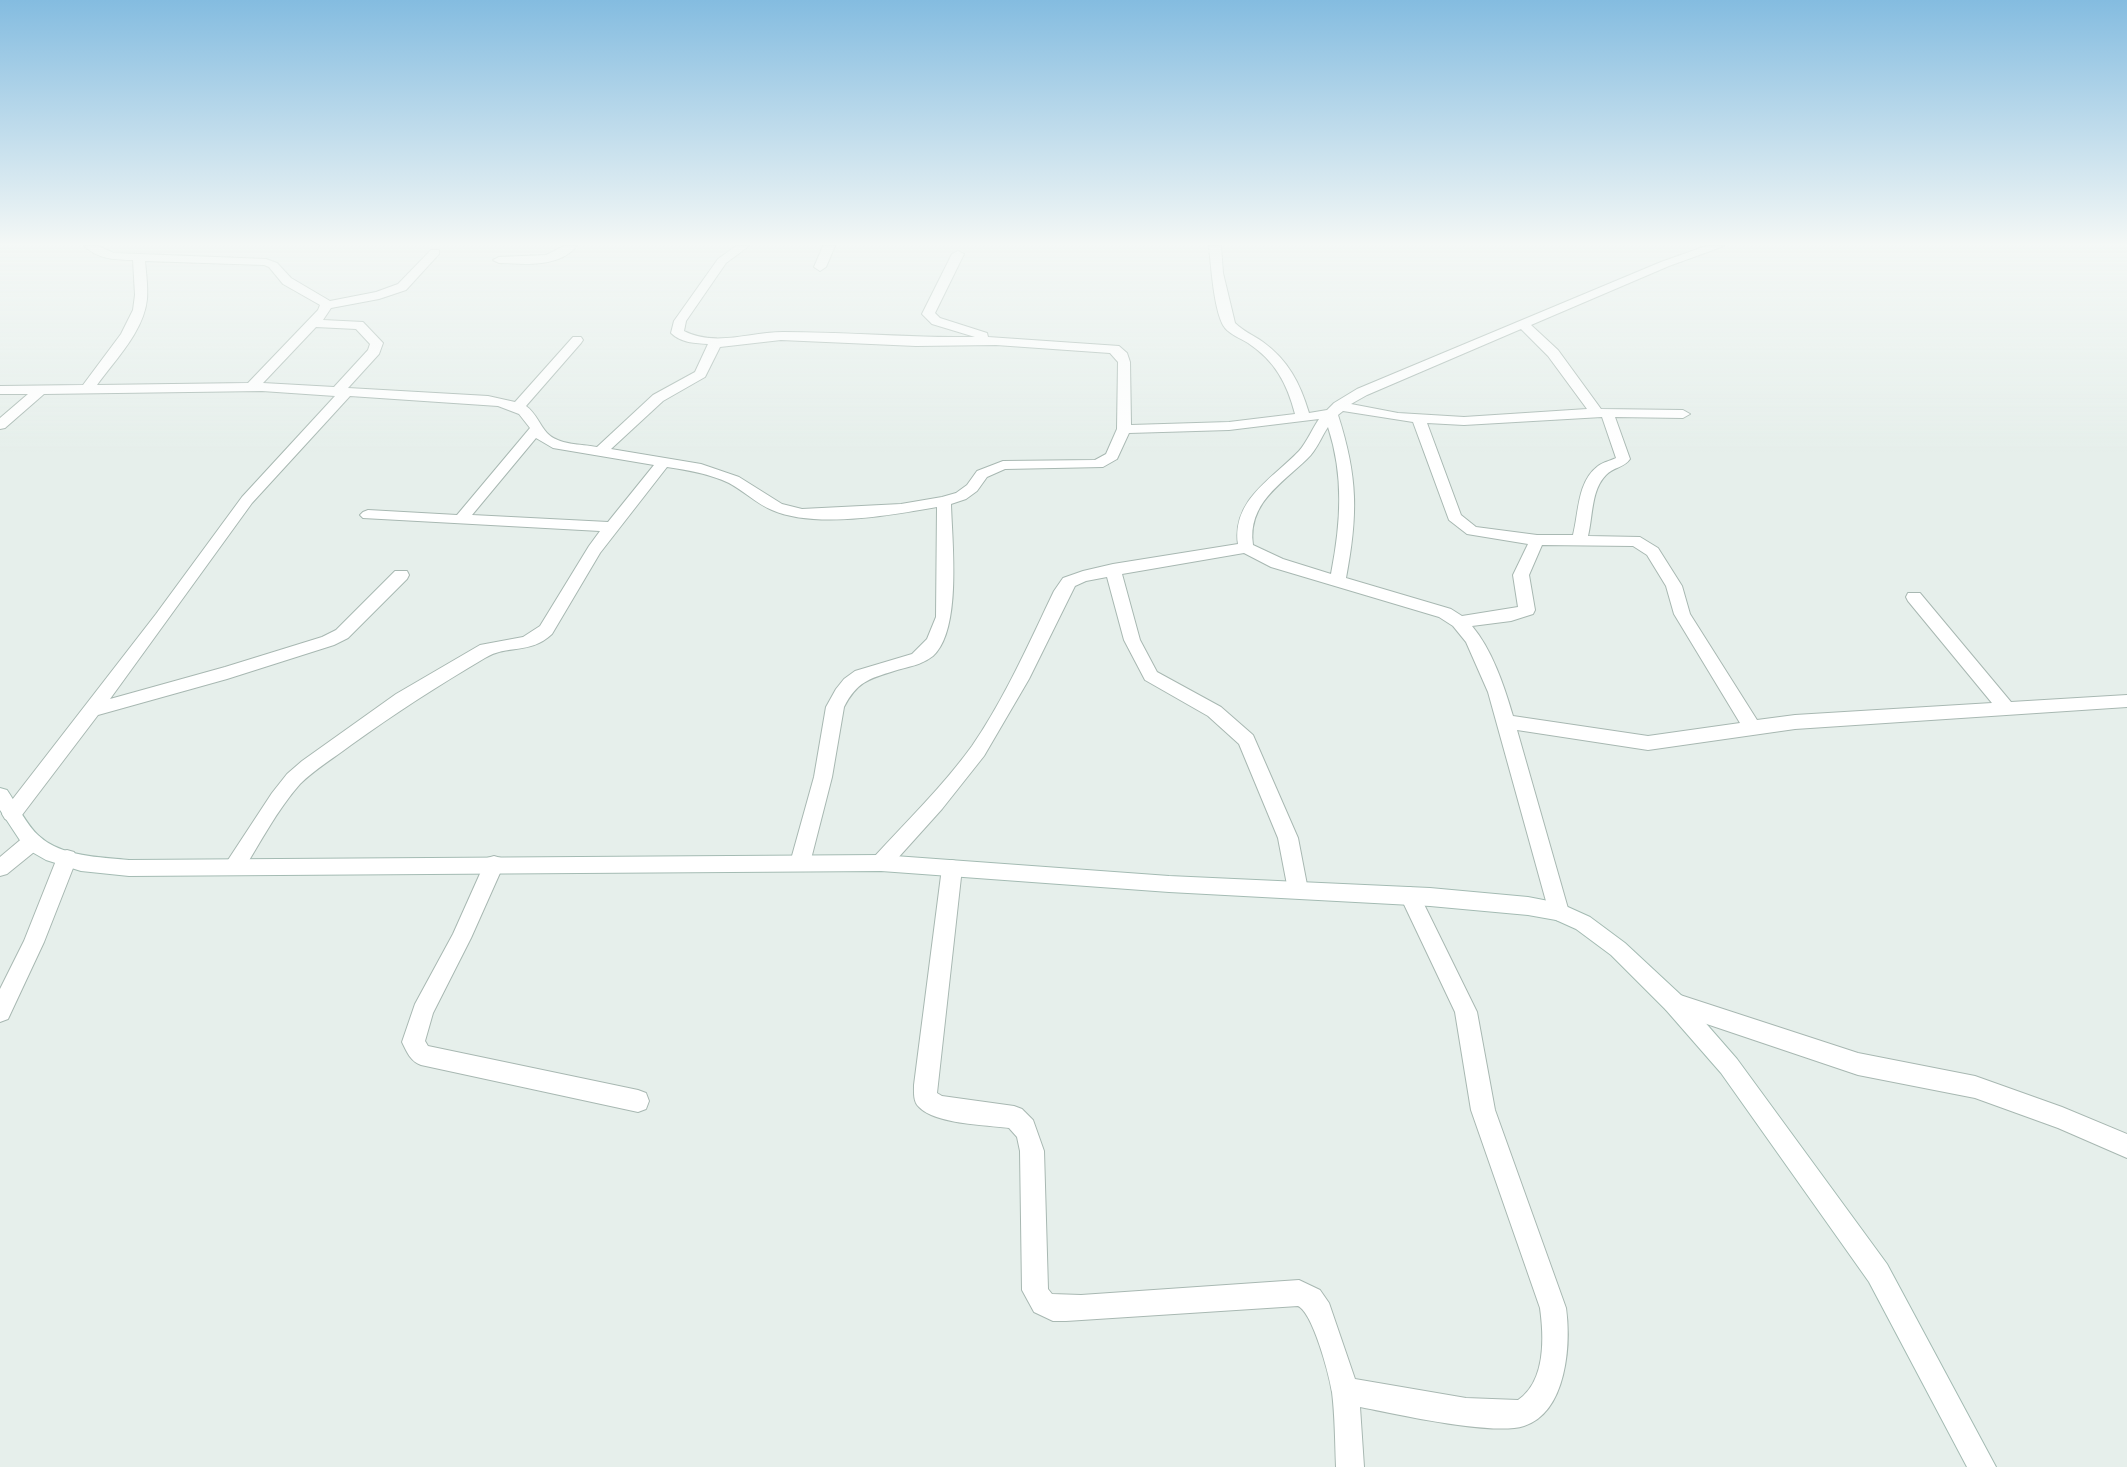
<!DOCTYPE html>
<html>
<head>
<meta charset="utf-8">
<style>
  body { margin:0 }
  canvas { display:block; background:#e6efeb }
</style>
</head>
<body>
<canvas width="2127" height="1467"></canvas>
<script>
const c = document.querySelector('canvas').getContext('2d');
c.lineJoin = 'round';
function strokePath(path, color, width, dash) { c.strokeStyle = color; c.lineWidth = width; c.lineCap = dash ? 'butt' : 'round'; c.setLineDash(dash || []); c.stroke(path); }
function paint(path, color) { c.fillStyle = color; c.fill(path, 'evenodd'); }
const street = new Path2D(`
  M84,246H98L114,253L266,259L277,263L291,278L330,301L376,292L398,284L431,250H439V254L406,290L379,299L331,308L323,320L363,322L383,343L379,354L348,388L488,396L515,402L573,337H581L583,340L581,343L526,406C536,413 539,424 547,433C558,445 581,444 597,447L653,395L695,372L708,344C695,343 681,343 671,333L674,321L718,259L736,246H749L726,263L686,321L684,331C715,347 750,332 783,332C847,332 911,338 975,337L932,324L922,314L952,254L958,251L964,254L935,313L940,318L987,333L988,337L1119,346L1127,353L1130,362L1131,425L1229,422L1295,414C1287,383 1275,361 1248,343C1240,338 1231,335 1225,328C1214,314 1211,265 1209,246H1221L1223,273L1235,323C1243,331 1253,335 1263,342C1288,360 1300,383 1309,413L1327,410L1334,403L1357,389L1661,262L1706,246H1724L1669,266L1531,325L1558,350L1601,409L1683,410L1690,414L1683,418L1615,417L1630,459C1624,468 1613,467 1606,475C1591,490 1593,516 1588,536L1640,537L1658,548L1682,586L1690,614L1757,720L1795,715L1992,703L1908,601L1906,597L1908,593H1920L2011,702L2127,695V707L1795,729L1648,750L1517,730L1569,912L1566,918L1559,921L1552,918L1549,912L1488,692L1466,642L1453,626L1439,617L1271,567L1244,553L1122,574L1140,640L1157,672L1221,707L1253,735L1298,838L1308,890L1305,896L1298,898L1291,896L1288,890L1278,838L1239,744L1208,716L1145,680L1124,640L1107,577L1086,581L1075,586L1029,679L984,756L942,809L888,869L881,871L874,869L871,863L874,857C907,821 943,786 972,746C1005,698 1029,643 1054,591L1063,578L1083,571L1113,564L1238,544C1232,500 1272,479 1299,451C1307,442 1312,429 1319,419L1229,430L1129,433L1117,459L1103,467L1005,469L987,477L977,491L966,499L951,504C952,542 962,630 933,656C922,665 907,667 894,671C868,679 857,682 844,707L832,777L810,863L807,869L800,871L793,869L790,863L814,777L826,707L836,689L844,679L855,671L912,654L927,639L936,617L937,507C892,515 815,529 772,510C757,504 744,491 729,483C710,474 688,470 667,467L600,553L552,634C530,655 507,644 485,658C439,685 394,714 351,745C334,758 315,769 300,784C277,810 260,843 242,872L235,874L228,872L225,866L228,860L272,793L287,774L302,761L396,694L480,645L523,637L540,626L589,546L600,531L363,518L360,515L363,512L368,510L457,515L530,428L519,414L498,406L350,396L252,503L110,699L225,667L322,637L336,630L395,571H407L409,575L407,579L348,638L334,645L227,679L98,715L19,819L12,822L5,819L2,814L5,809L156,614L242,497L335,396L262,391L44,394L5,428L0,429V418L28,394H0V386L83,385L121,334L133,310L135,295L133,260C115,260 98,259 84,246ZM145,261L264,265L269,267L283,284L320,305L318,310L248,383L97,385C115,360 144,331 147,299C148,286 146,273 145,261ZM316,327L356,329L370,344L368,350L334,387L263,383ZM1521,329L1548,356L1587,409L1464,417L1398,413L1351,404L1367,395ZM781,340L916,346L996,345L1110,353L1118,362L1117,429L1106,454L1095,460L1003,461L977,471L967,485L956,493L942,497L901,504L802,509L782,504L739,477L701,464L611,449L663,401L705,377L720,347ZM1343,411L1413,422L1449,520L1467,534L1528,544L1513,575L1518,607L1462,616L1451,609L1346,578C1358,515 1358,477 1338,415ZM1602,417L1616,458C1610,461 1603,462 1598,466C1577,482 1579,512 1573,535H1537L1476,527L1461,515L1427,423L1464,425ZM1328,427C1344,476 1341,523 1331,574L1283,559L1253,545C1247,504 1281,484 1307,459C1317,450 1321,437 1328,427ZM536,438L553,448L654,465L608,522L472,515ZM1542,545L1633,546L1647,555L1666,586L1674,614L1740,723L1648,736L1513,716C1504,685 1492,650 1472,626L1511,621L1533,614L1535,610L1529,575Z
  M564,246H577C558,268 526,264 499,263L493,260L499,257L546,255Z
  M823,246H835L826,267L820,271L814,267Z
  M32,834L39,836L42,842L39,848L7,874L0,876V857L25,836Z
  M67,850L74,852L77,858L44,942L8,1019L0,1022V989L24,941L57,858L60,852Z
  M494,856L501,858L504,864L471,938L433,1013L425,1041L428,1046L638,1090L646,1093L649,1101L646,1109L638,1112L421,1065C410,1061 407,1052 402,1042L415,1004L453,934L487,858Z
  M952,860L959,862L962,868L937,1093L942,1096L1014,1106L1022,1109L1033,1120L1044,1151L1048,1289L1052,1294L1081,1295L1299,1280L1320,1290L1329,1303L1355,1379L1466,1398L1518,1400C1546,1381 1544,1337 1540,1308L1471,1110L1455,1012L1400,896L1403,890L1410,887L1417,890L1477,1012L1495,1110L1566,1308C1571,1344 1567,1412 1524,1426C1493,1436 1396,1414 1360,1407L1364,1467H1336C1335,1442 1335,1416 1332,1392C1329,1374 1313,1313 1298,1306L1066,1321H1053L1034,1312L1022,1290L1020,1151L1017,1137L1009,1128C986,1125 935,1124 919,1107C913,1102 914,1092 914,1085L942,868L945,862Z
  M1674,993L1858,1053L1975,1076L2062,1107L2127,1134V1158L2058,1128L1975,1098L1858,1075L1674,1013L1666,1010L1663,1003L1666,996Z`);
const secondary = new Path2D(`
  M0,788L7,790C16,803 27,826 39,836C62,857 100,857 129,860L881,855L1169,876L1430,888L1528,897L1559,903L1590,917L1625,943L1682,996L1737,1059L1887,1264L1996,1467H1967L1869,1282L1721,1073L1666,1010L1611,955L1576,929L1556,920L1528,915L1430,906L1169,892L881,871L129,876L81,871L46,860L25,848L0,810Z`);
strokePath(street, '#a8b8b2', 2);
strokePath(secondary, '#a4bbb3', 2);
paint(street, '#fff');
paint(secondary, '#fff');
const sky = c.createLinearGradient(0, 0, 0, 452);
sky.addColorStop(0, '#84bce0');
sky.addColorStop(0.54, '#f4f8f6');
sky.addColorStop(1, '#f4f8f600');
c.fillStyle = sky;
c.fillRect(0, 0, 2127, 452);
</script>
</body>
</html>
